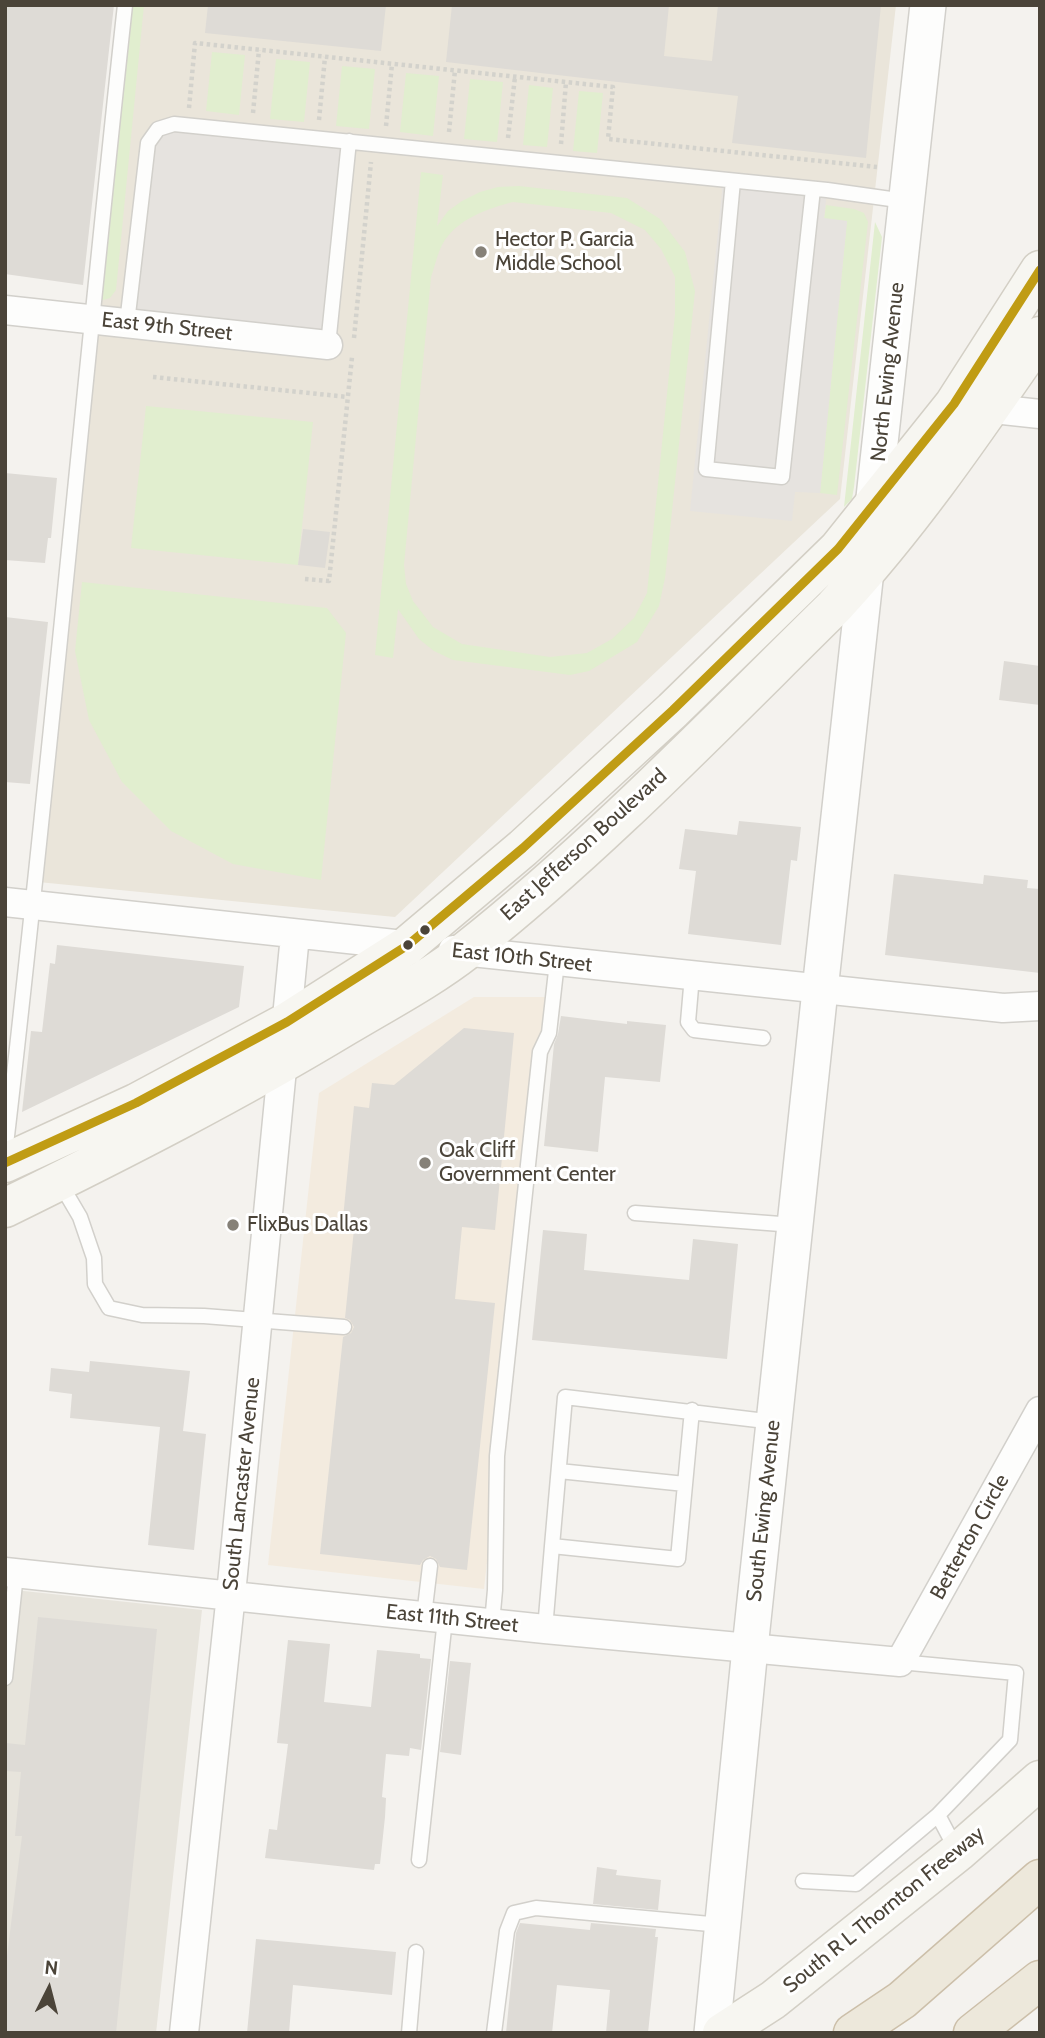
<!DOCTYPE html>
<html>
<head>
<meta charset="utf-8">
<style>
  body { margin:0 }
  #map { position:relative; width:1045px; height:2038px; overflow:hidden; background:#f4f2ee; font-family:Cabin,sans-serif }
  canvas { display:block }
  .frame { position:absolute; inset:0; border:7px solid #4b4439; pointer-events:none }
  .north { position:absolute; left:14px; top:1954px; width:70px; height:70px; -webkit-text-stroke:5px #fff; paint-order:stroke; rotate:6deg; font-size:19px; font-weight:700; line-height:28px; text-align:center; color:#4b4439 }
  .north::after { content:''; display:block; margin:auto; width:24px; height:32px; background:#4b4439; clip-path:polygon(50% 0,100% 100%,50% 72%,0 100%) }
</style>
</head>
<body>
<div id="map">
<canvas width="1045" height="2038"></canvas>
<div class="frame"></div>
<div class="north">N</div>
</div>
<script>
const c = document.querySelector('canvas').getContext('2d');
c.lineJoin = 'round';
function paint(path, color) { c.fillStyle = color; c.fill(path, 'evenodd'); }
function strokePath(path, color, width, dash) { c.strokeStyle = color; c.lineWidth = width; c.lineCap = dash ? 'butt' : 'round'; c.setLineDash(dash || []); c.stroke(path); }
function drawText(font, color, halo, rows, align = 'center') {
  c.font = font + ' Cabin,sans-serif'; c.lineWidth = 6; c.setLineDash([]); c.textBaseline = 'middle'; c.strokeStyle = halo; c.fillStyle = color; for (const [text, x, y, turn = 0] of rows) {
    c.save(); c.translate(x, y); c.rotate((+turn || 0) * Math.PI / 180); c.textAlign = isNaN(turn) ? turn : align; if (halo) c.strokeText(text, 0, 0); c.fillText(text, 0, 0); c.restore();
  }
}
paint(new Path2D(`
  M5,1589L202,1610L156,2033H5Z`), '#e7e4dc');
paint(new Path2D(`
  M474,997H549L484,1589L268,1565L319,1093Z`), '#f3ebdf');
paint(new Path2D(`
  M119,5H896L840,499L395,917L28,881Z`), '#eae5da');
paint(new Path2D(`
  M131,5H144L116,290L110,298L100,301Z
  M212,52L245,55L239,115L206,111Z
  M276,59L310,62L304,122L270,119Z
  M342,66L375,69L369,129L336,126Z
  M406,73L439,76L433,136L400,132Z
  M470,79L503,82L497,142L464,139Z
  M529,85L553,88L547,147L523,145Z
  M579,91L603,93L597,153L573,151Z
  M421,172L443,175L437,226L448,211L462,201L480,192L498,187L519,186L627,198L660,219L685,252L695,291L665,578L659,606L637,642L589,671L570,675L453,660L434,651L419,639L398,609L393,658L375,655ZM513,202L611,213L645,230L661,249L675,277V314L647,593L634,618L612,639L587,653L550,657L462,644L433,627L413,601L406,584L404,565L431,277C435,266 437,255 442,245C456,219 487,209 513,202Z
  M826,205L854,209L864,213L868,222L837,495L820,493L847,221L824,219Z
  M875,222L882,237L854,487L852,499L844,507Z
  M146,406L313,422L298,565L131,548Z
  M82,582L327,608L346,633L321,880L233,864L171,831L122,782L89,720L75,651Z`), '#e1eecf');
paint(new Path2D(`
  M158,129L349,141L328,345L127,323L148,143Z
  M720,180L827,190L824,218L847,221L820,493L795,492L792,521L690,511L722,191Z`), '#e6e3df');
paint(new Path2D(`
  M5,5H114L83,285L5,274Z
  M208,5H386L381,51L205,33Z
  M452,5H669L664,56L712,61L718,5H881L866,158L732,143L738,96L446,62Z
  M5,473L57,478L51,538H48L45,563L5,560Z
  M303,529L330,532L325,568L298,565Z
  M5,617L48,622L30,784L5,782Z
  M1004,661L1040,666V705L999,700Z
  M739,821L801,827L797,861L791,860L781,945L688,934L696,871L679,869L685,829L737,835Z
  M894,874L983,884L984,875L1028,880L1027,888L1040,889V973L885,955Z
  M57,945L244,966L239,1007L22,1112L31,1031L42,1032L50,963L55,964Z
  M561,1016L627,1024V1021L666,1025L660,1082L605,1077L598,1152L544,1146L554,1044L558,1034Z
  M464,1028L514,1033L495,1230L462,1227L455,1299L495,1303L467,1570L440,1567L436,1559L430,1556L423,1560L420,1565L320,1554L343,1337L351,1333L354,1327L350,1320L345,1318L355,1219L343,1218L354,1106L369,1108L372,1083L394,1085Z
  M543,1230L587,1234L584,1270L689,1280L693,1239L738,1244L727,1359L532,1340Z
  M90,1361L190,1371L183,1431L206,1434L194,1550L148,1545L160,1427L70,1418L72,1394L49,1391L51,1368L89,1372Z
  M38,1617L157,1629L116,2033H5V1972L22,1836H15L21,1772L5,1771V1754L6,1743L25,1745Z
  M288,1640L330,1644L324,1702L371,1707L377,1650L420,1654V1658L431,1659L421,1750L410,1748L409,1756L386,1754L382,1797L386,1798L385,1817L380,1864H375L374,1870L265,1858L269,1829L277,1830L288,1744L277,1743Z
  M450,1661L471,1663L461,1755L440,1752Z
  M597,1867L617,1870L616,1875L661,1880L658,1910L593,1904Z
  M520,1923L590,1930L591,1923L656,1929L655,1937H658L648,2033H606L610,1990L557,1985L552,2033H506L516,1933Z
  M256,1939L396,1952L392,1995L293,1985L289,2033H247Z`), '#dedbd6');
const service = new Path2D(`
  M733,181L706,469L782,477L813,189
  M127,323L148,143L158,129L174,124L827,190L905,201
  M328,345L349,141
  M692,976L688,1022L694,1030L763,1038
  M5,1153C50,771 83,388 125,5
  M60,1183L80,1217L94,1258L95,1284L109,1308L142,1315L204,1316L344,1327
  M635,1213L794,1225
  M692,1410L678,1559L552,1546L565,1397L774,1422
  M559,1471L685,1484
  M424,1616L430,1566
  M492,1623L495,1590L497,1456L540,1052L549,1033L557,962
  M545,1629L552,1546
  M900,1662L1016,1673L1010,1740L938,1815L957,1851
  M5,1678L16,1574
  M419,1860L445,1619
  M803,1881L856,1884L938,1815
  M409,2033L416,1952
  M494,2033L507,1931L514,1913L536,1908L721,1925`);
const minor = new Path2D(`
  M5,310L328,345
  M975,407L1040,414
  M5,902L413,946
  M453,950L1003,1008L1040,1006
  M5,1572L545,1629L900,1662L1040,1411
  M184,2033L231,1594L295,935`);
const tertiary = new Path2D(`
  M712,2033L750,1648L820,990L928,5`);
const secondary = new Path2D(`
  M5,1163L136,1103L287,1022L408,945L523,848L673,710L838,549L954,404L1040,270
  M5,1208C121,1151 235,1093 346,1026C386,1002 430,979 467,950C598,846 715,724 834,607C912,523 975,430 1040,336
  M722,2033L773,2000L958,1852L1040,1780`);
const motorway = new Path2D(`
  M853,2033L902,2000L1040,1879
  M973,2033L1040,1980`);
strokePath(service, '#d2d0cb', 17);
strokePath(minor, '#d2d0cb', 31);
strokePath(tertiary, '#d2d0cb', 38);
strokePath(secondary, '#d3cfc5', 41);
strokePath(motorway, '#ccbfa9', 41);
strokePath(new Path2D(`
  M189,108L195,43L613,87L608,139L877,167
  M253,113L259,50
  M319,120L325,57
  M386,126L392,64
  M449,132L455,70
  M508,138L515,77
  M561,144L566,82
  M354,338L371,162
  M153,377L348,397
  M305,579L329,581L352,357`), '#d3d2cc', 4.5, [3.5, 3.5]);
strokePath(service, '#fdfdfc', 14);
strokePath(minor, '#fdfdfc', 28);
strokePath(tertiary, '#fdfdfc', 35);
strokePath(secondary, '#f7f6f1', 38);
strokePath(motorway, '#ede8db', 38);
strokePath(new Path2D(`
  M5,1163L136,1103L287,1022L408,945L523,848L673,710L838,549L954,404L1040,270`), '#c09c14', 9);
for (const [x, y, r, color] of [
  [481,252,7,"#868178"],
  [425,930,6,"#4b4439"],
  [408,945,6,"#4b4439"],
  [425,1163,7,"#868178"],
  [233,1225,7,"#868178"]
]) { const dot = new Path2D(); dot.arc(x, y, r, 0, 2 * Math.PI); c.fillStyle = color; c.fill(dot); strokePath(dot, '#fff', 2.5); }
drawText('21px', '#4b4439', '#fff', [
  ["Hector P. Garcia",495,240],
  ["Middle School",495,264],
  ["Oak Cliff",439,1151],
  ["Government Center",439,1175],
  ["FlixBus Dallas",247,1225]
], 'left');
drawText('21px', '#4b4439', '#fff', [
  ["East 9th Street",167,327,6],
  ["North Ewing Avenue",888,372,-84],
  ["East Jefferson Boulevard",584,845,-42],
  ["East 10th Street",522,958,6],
  ["South Lancaster Avenue",242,1484,-84],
  ["South Ewing Avenue",764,1511,-84],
  ["Betterton Circle",970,1537,-61],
  ["East 11th Street",452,1619,6],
  ["South R L Thornton Freeway",884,1910,-39]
]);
</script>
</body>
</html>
